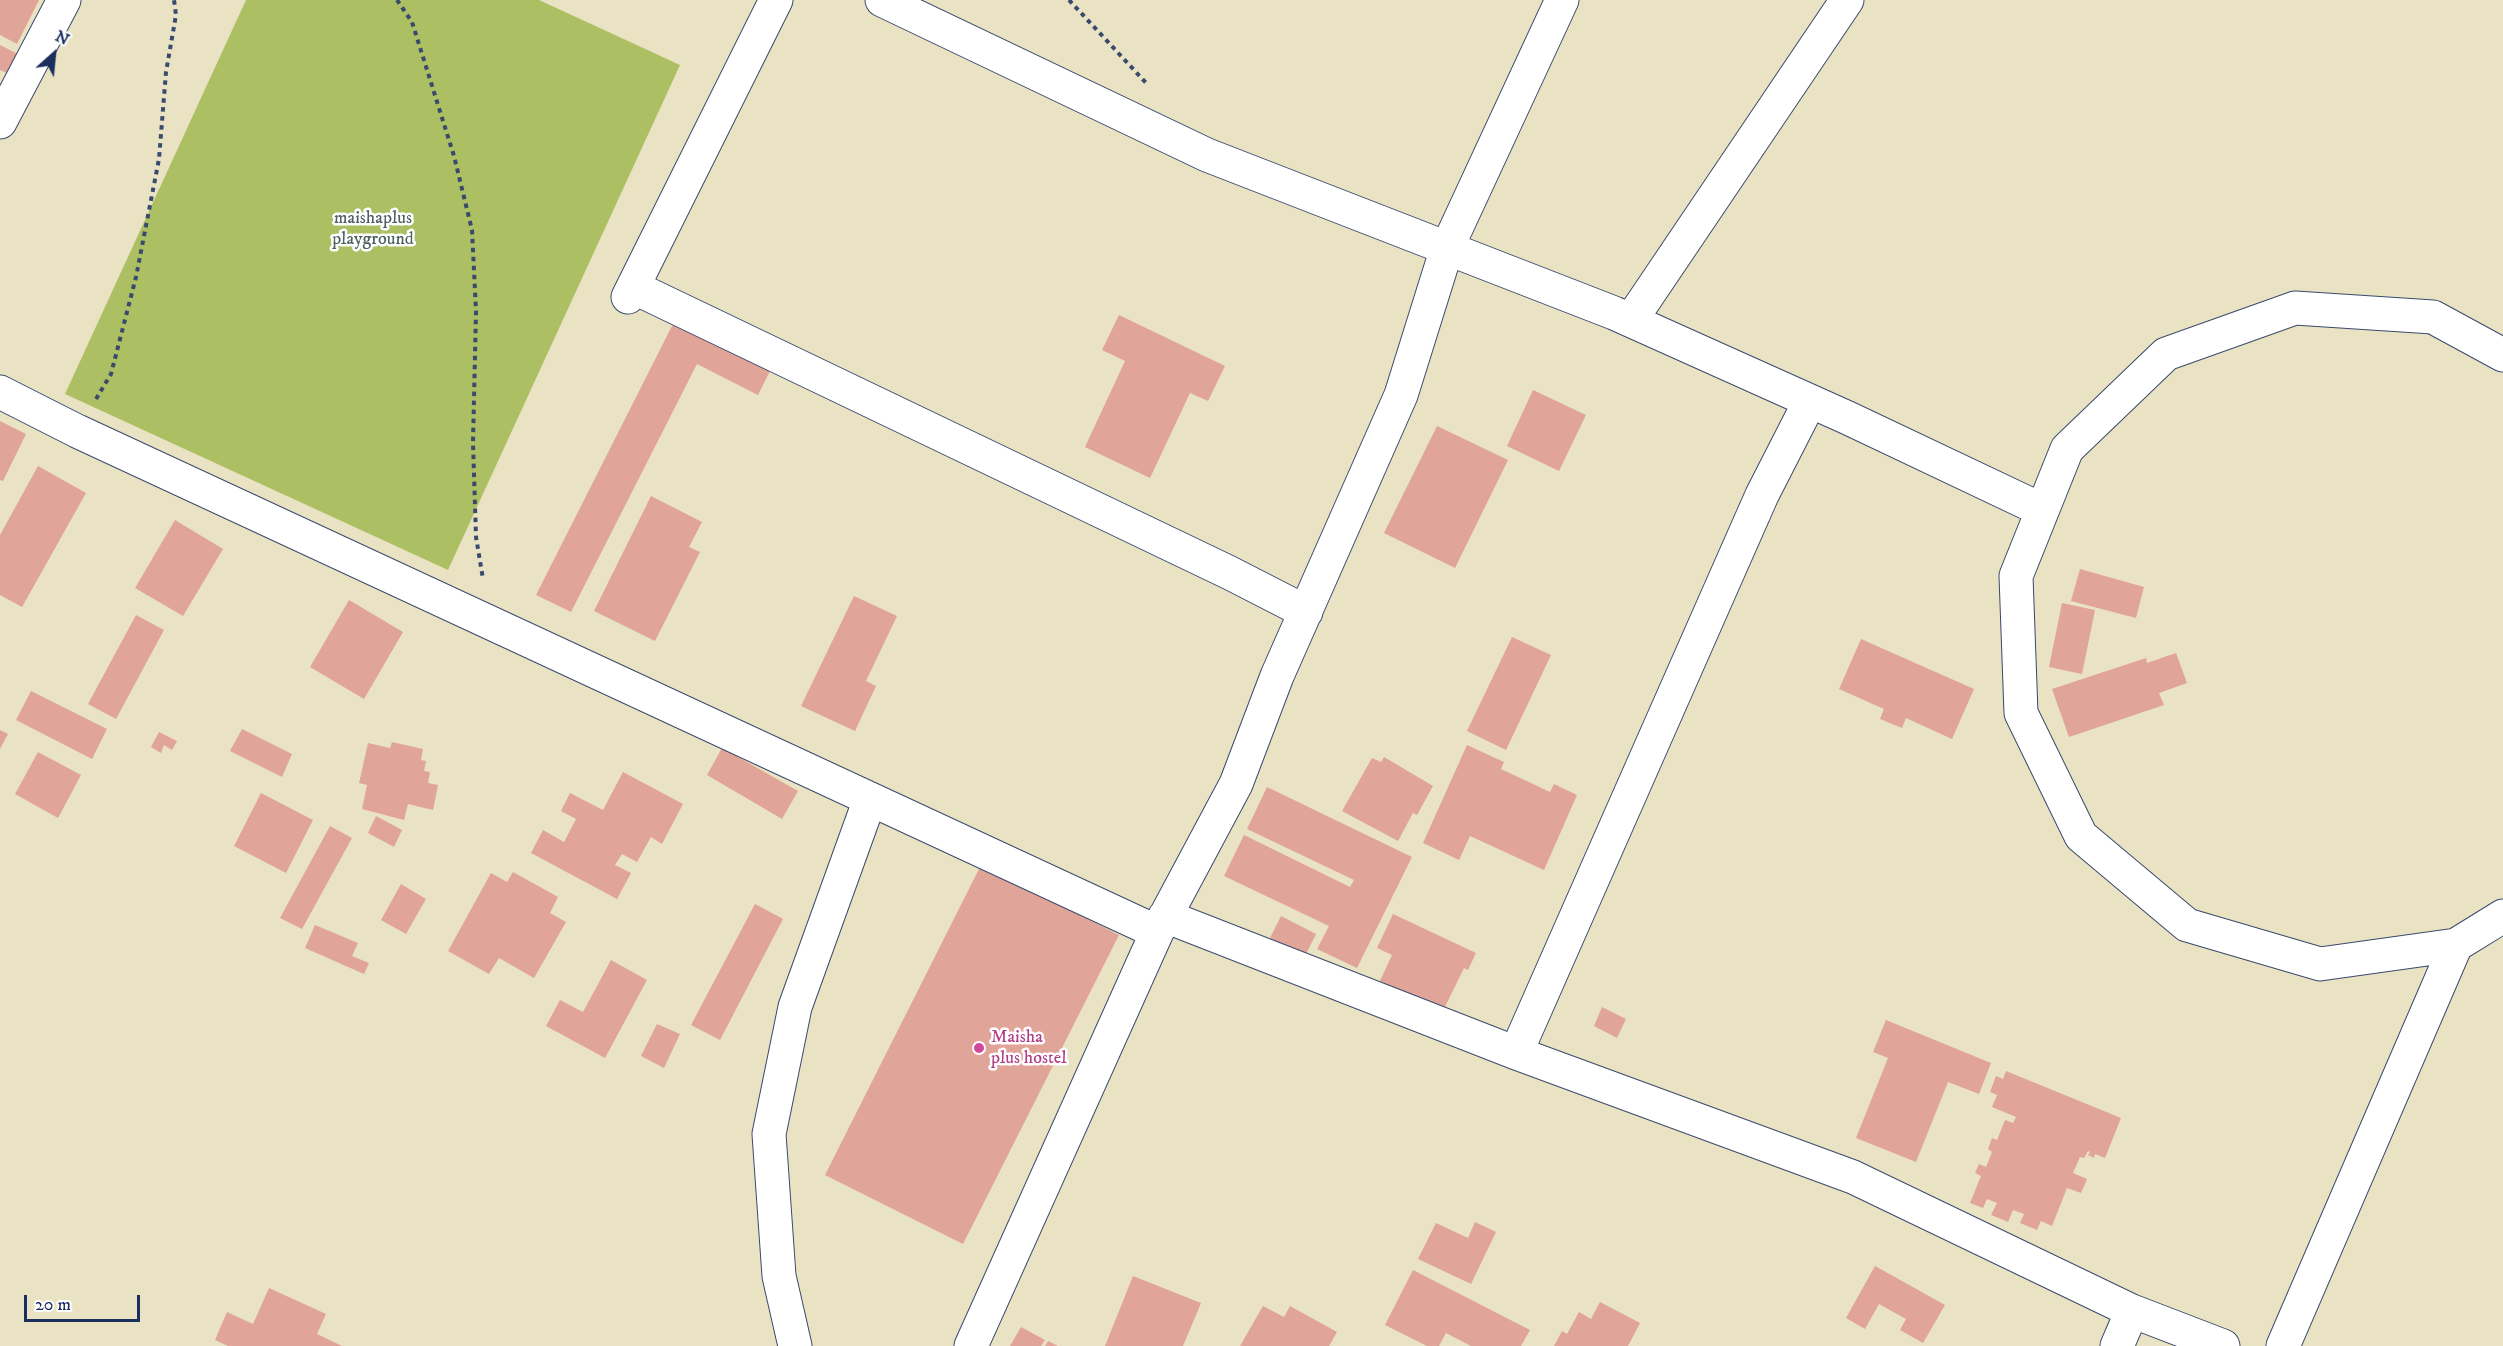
<!DOCTYPE html>
<html>
<head>
<meta charset="utf-8">
<style>
  body { margin:0 }
  #map { position:relative; width:2503px; height:1346px; overflow:hidden; background:#e9e3c3; font-family:"IM FELL DW Pica",serif }
  canvas { display:block }
  .north { position:absolute; left:24px; top:24px; width:60px; height:60px; -webkit-text-stroke:4px #fff; paint-order:stroke; rotate:27deg; font-size:16px; font-weight:700; line-height:24px; text-align:center; color:#1b2f5e }
  .north::after { content:''; display:block; margin:auto; width:21px; height:27px; background:#1b2f5e; clip-path:polygon(50% 0,100% 100%,50% 72%,0 100%) }
  .scale { position:absolute; left:24px; top:1295px; width:116px; height:27px; box-sizing:border-box; border:3px solid #1b2f5e; border-top:0; padding-left:8px; font-size:18px; line-height:21px; white-space:nowrap; color:#1b2f5e; -webkit-text-stroke:4px #fff; paint-order:stroke }
</style>
</head>
<body>
<div id="map">
<canvas width="2503" height="1346"></canvas>
<div class="north">N</div>
<div class="scale">20 m</div>
</div>
<script>
const c = document.querySelector('canvas').getContext('2d');
c.lineJoin = 'round';
function paint(path, color) { c.fillStyle = color; c.fill(path, 'evenodd'); }
function strokePath(path, color, width, dash) { c.strokeStyle = color; c.lineWidth = width; c.lineCap = dash ? 'butt' : 'round'; c.setLineDash(dash || []); c.stroke(path); }
function drawText(font, color, halo, rows, align = 'center') {
  c.font = font + ' "IM FELL DW Pica",serif'; c.lineWidth = 5; c.setLineDash([]); c.textBaseline = 'middle'; c.strokeStyle = halo; c.fillStyle = color; for (const [text, x, y, turn = 0] of rows) {
    c.save(); c.translate(x, y); c.rotate((+turn || 0) * Math.PI / 180); c.textAlign = isNaN(turn) ? turn : align; if (halo) c.strokeText(text, 0, 0); c.fillText(text, 0, 0); c.restore();
  }
}
paint(new Path2D(`
  M246,0H539L680,65L448,570L65,394Z`), '#acbf63');
paint(new Path2D(`
  M0,0H39L17,44L0,35Z
  M0,45L18,54L9,74L0,70Z
  M1119,315L1225,366L1208,401L1190,393L1150,478L1085,447L1125,361L1102,350Z
  M674,322L770,371L758,395L697,364L571,612L536,595Z
  M1533,390L1586,415L1559,471L1507,446Z
  M0,421L26,434L3,481L0,480Z
  M1437,426L1508,460L1455,568L1384,533Z
  M38,466L86,493L22,607L0,595V535Z
  M651,496L702,522L689,547L700,552L655,641L594,611Z
  M175,520L223,549L183,616L135,588Z
  M2080,569L2144,587L2136,618L2071,601Z
  M854,596L897,616L866,681L876,686L855,731L801,706Z
  M349,600L403,632L364,699L310,667Z
  M2062,603L2095,610L2082,674L2049,667Z
  M136,615L164,630L116,719L88,704Z
  M1512,637L1551,655L1506,750L1467,731Z
  M1861,639L1974,689L1952,739L1906,718L1902,728L1880,719L1884,709L1839,689Z
  M2176,653L2187,683L2159,693L2164,705L2069,737L2052,689L2146,658L2147,663Z
  M31,691L107,729L92,759L16,720Z
  M242,729L292,754L282,777L230,751Z
  M0,730L8,734L0,749Z
  M159,732L177,741L172,750L164,745L161,753L151,747Z
  M392,742L423,749L421,760L426,761L424,771L430,772L428,783L438,785L433,810L408,804L404,820L362,809L367,785L359,783L368,743L390,748Z
  M1467,745L1504,762L1501,769L1550,792L1554,784L1577,795L1544,870L1470,836L1459,860L1423,843Z
  M722,748L798,791L782,819L707,775Z
  M38,752L81,775L58,818L15,794Z
  M1384,757L1433,786L1417,815L1413,813L1398,841L1342,811L1372,758L1381,762Z
  M623,772L683,804L662,844L651,837L637,862L622,854L615,865L631,873L617,899L531,853L543,830L564,842L576,819L561,811L570,793L603,810Z
  M1267,787L1412,857L1357,968L1317,949L1329,926L1224,876L1244,835L1350,887L1354,880L1247,829Z
  M261,793L313,820L286,873L234,846Z
  M376,816L402,830L394,847L368,833Z
  M330,826L352,838L302,929L280,918Z
  M981,865L1119,935L963,1244L825,1175Z
  M513,872L558,897L550,913L566,922L534,978L499,958L489,974L448,951L491,873L507,882Z
  M401,884L426,899L406,934L381,920Z
  M755,904L783,919L720,1040L691,1025Z
  M1393,914L1476,953L1468,970L1464,968L1443,1011L1380,981L1392,955L1377,948Z
  M1281,916L1316,934L1305,956L1270,938Z
  M315,925L358,943L352,956L369,963L364,974L305,948Z
  M611,960L647,980L605,1058L546,1026L560,1000L583,1012Z
  M1602,1007L1626,1019L1617,1038L1594,1026Z
  M1886,1020L1991,1063L1979,1094L1948,1082L1916,1162L1856,1138L1888,1058L1873,1052Z
  M657,1024L680,1034L664,1068L641,1056Z
  M2006,1071L2121,1118L2105,1158L2095,1154L2094,1158L2088,1155L2090,1152L2088,1151L2084,1158L2080,1157L2073,1173L2087,1179L2081,1193L2067,1188L2052,1226L2041,1221L2037,1230L2020,1223L2024,1214L2013,1210L2008,1222L1991,1215L1997,1203L1987,1199L1983,1208L1970,1203L1981,1176L1975,1173L1979,1164L1986,1167L1992,1152L1988,1149L1992,1138L1997,1140L2005,1120L2013,1123L2016,1117L1992,1107L1997,1095L1990,1092L1996,1076L2003,1079Z
  M1475,1222L1496,1232L1471,1284L1418,1259L1436,1223L1468,1238Z
  M1875,1266L1945,1305L1923,1343L1900,1330L1906,1319L1879,1304L1865,1329L1846,1318Z
  M1413,1270L1530,1330L1521,1346H1471L1446,1333L1439,1346H1427L1385,1325Z
  M1133,1276L1201,1303L1183,1346H1105Z
  M269,1288L326,1314L317,1334L342,1346H228L215,1340L227,1312L253,1324Z
  M1600,1302L1640,1323L1628,1346H1554L1562,1331L1567,1334L1579,1312L1591,1319Z
  M1263,1306L1284,1317L1290,1306L1337,1332L1329,1346H1240Z
  M1021,1327L1045,1340L1041,1346H1010Z
  M1048,1341L1058,1346H1045Z`), '#e0a498');
const minor = new Path2D(`
  M882,0L1207,155L1614,313L1848,418L2042,510
  M0,122L64,0
  M633,287L1230,573L1306,612
  M628,297L776,0
  M1631,320L1847,0
  M2503,355L2433,317L2295,308L2166,354L2067,449L2016,576L2021,713L2081,836L2187,925L2320,964L2456,945L2503,916
  M0,392L77,431L1157,932
  M1165,916L1516,1053L1853,1177L2132,1311L2223,1346
  M1516,1053L1762,495L1810,401
  M795,1346L779,1276L769,1134L795,1007L870,799
  M971,1346L1157,932L1236,784L1277,676L1401,395L1447,248L1562,0
  M2117,1346L2132,1311
  M2283,1346L2456,945`);
strokePath(minor, '#3a4a6d', 35);
strokePath(new Path2D(`
  M397,0L412,22L454,156L472,230L476,311L473,443L476,537L483,579
  M1069,0L1148,85
  M96,399L111,374L136,277L159,159L166,72L176,15L174,0`), '#3a4a6d', 4, [4.5, 4.5]);
strokePath(minor, '#fff', 33);
for (const [x, y, r, color] of [
  [979,1048,6,"#d1479c"]
]) { const dot = new Path2D(); dot.arc(x, y, r, 0, 2 * Math.PI); c.fillStyle = color; c.fill(dot); strokePath(dot, '#fff', 2); }
drawText('18px', '#4e6160', '#fff', [
  ["maishaplus",373,219],
  ["playground",373,240]
]);
drawText('18px', '#b23c85', '#fff', [
  ["Maisha",991,1038],
  ["plus hostel",991,1059]
], 'left');
</script>
</body>
</html>
